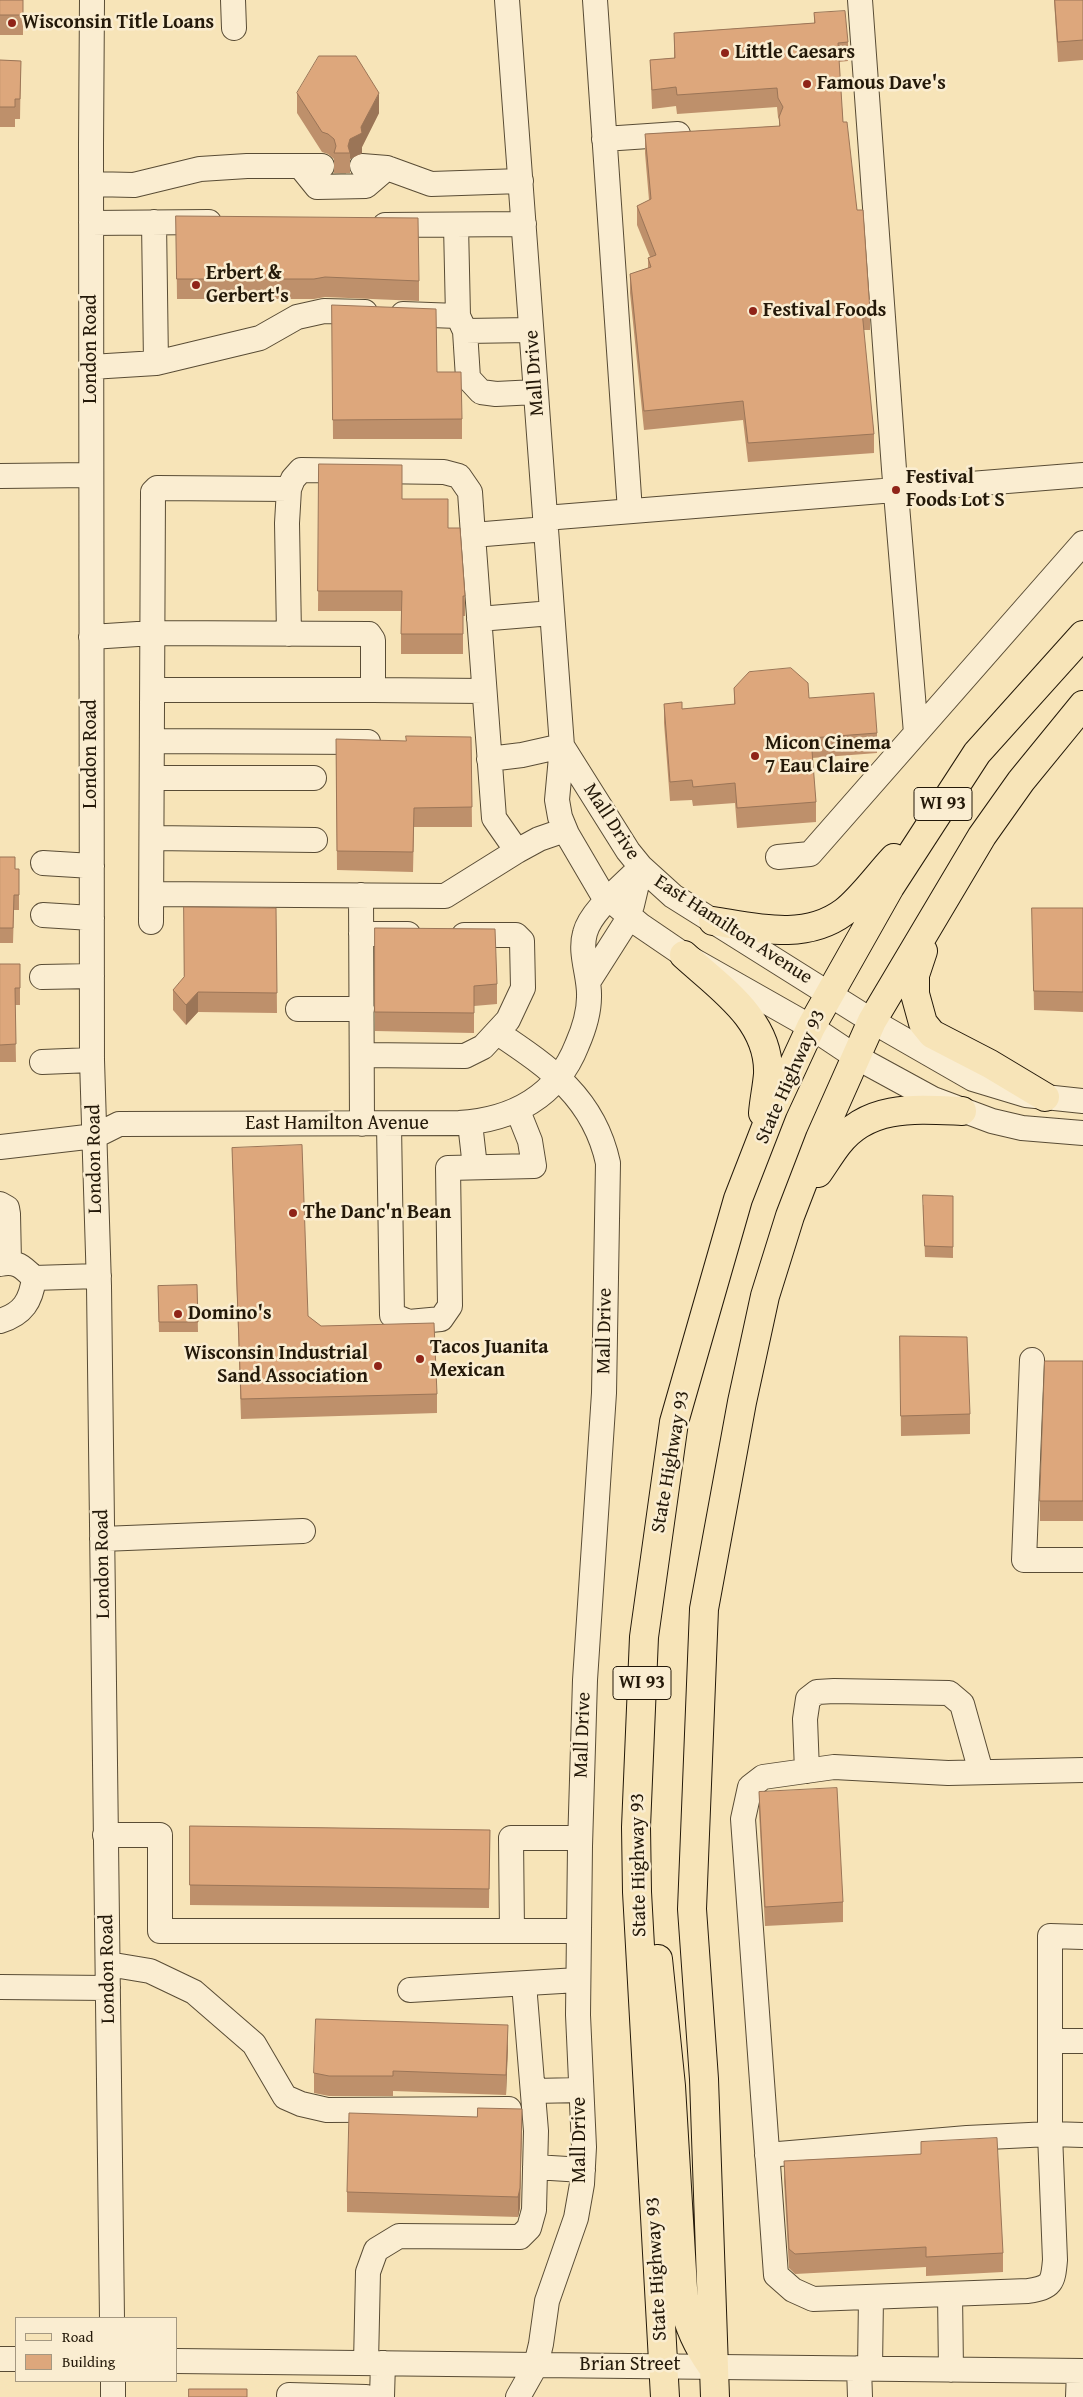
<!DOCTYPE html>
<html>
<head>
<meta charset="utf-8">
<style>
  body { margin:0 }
  #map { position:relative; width:1083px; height:2397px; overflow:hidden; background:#f7e4b8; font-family:"Gentium Book Plus",serif }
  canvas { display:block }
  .legend { position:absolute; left:15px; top:2317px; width:162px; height:65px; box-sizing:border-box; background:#faedd1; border:1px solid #a49881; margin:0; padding:6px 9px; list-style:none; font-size:15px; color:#241909 }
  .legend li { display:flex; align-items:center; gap:10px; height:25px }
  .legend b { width:25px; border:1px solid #a49881 }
</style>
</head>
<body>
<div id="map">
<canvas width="1083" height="2397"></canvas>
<ul class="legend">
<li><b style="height:6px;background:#f7e4b8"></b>Road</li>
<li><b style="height:14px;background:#dda77c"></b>Building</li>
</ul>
</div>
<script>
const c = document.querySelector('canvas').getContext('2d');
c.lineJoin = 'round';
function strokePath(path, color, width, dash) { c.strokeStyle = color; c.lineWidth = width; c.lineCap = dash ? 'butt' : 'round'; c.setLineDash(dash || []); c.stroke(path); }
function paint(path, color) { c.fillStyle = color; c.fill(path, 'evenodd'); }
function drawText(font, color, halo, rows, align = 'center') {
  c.font = font + ' "Gentium Book Plus",serif'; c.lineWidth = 5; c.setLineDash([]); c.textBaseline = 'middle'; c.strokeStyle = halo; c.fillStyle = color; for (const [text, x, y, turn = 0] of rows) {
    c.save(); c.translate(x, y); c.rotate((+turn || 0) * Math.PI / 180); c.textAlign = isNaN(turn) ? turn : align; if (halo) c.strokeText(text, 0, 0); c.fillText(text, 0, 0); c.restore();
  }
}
strokePath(new Path2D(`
  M322,174L362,175`), '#cdbb95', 24, [24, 12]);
const minor = new Path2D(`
  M92,0L91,145L92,1060L99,1286L112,2318
  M233,0L234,28
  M507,0L562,746L557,800L560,817L567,834L601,892L640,925L684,955L811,1027L856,1057L933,1099L992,1121L1022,1128L1083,1133
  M595,0L630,511
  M860,0L894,469L916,733
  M604,139L678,134
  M300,166L317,187L366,186L387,168
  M362,166L387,168L431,184L521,181
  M91,184L134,185L200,169L247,166H322
  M91,223L209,222
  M385,225L524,224
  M456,225L458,316L465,331L531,330
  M403,314L458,316
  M465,331L468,378L481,392L496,394L536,392
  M156,363L260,338L297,317L324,311L365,312
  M91,367L156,363L154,222
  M0,476L91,475
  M545,518L1083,475
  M546,529L473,535L494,818L517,851L539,839L565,830
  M479,619L552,613
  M289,634L287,523L289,489L293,479L301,470L444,472L459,476L470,492L473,535
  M91,637L153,633L369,634L373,640V690L484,691
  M153,690H373
  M153,741L368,742
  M562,746L628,851L641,867L673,896L872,1021L973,1079L1026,1095L1083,1101
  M489,759L522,755L562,746
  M153,778H314
  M152,838L315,840
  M778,857L810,854L1083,543
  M43,863L92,866
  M152,894L445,896L517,851
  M361,895L362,1124
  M43,915L92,918
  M151,922L153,492L157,488L289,489
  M361,934H408
  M42,977L92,976
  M590,979L625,924L632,905L641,867
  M298,1009H362
  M498,1033C550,1068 594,1098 608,1163L604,1393L585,1680L580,1846L578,2015L584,2147L582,2184L576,2218L547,2301L541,2344L536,2365L518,2397
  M362,1055L465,1056L483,1047L508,1020L523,988L522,941L516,935H464
  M42,1062L92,1060
  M470,1123L475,1167
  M389,1124L392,1315L409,1322L441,1319L450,1306L448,1168L534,1166L530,1141L518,1111
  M0,1147L95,1136L119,1124L459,1123C513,1120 557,1096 577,1045C584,1029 589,1014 589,997C590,976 579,954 585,933C591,910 624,885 641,867
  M0,1204L7,1208L8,1214L9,1262
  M0,1264C16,1260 23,1267 34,1278L99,1276
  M0,1321C23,1314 31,1301 34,1278
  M1032,1360L1024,1560H1083
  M102,1539L303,1531
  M807,1771L805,1719L808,1699L817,1692L834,1691L949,1693L962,1704L981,1772
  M105,1835H160V1931H579
  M512,1931L511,1838H580
  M1083,1937L1050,1936V2134L1083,2135
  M108,1964L150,1971L194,1992L254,2044L285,2097L301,2104L327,2110L509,2109
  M0,1987L108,1988
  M410,1990L578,1980
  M1050,2041H1083
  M533,2091L581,2090
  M767,2155L967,2138L1050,2134L1055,2260C1053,2283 1052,2287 1028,2291L813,2299L793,2290L776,2275L743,1819L750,1787L763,1777L834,1767L948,1773L1083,1770
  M535,2167L583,2170
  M950,2294L951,2370
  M0,2359H16
  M176,2361L1083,2371
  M366,2363L368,2272L376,2250L399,2236L520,2237L529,2228L534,2210L536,2131L524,1984
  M859,2368L860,2397
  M870,2369L871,2297
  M289,2395L366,2397
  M113,2397V2381
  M382,2397L383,2363
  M1078,2397L1079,2371`);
const major = new Path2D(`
  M713,921C757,928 805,941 844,912C862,898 878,875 894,858
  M923,951L915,975V994L923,1023L932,1034L990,1064L1045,1097
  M684,955C719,987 770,1020 768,1074C767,1087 764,1100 763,1113
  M818,1173C825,1163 831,1153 838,1144C868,1104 918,1109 962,1111
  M658,1959L671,2086L684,2305C689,2328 697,2345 711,2365
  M665,2397L637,1892L636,1827L644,1637L674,1422L738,1199L773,1109L811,1027L890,887L977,753L1083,635
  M715,2397L704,2079L692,1909L704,1609L742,1402L765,1296L790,1216L820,1138L872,1021L982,836L1021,781L1083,705`);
strokePath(minor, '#594c35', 26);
strokePath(major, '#241909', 30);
strokePath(minor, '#faedd1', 24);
strokePath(major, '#f7e4b8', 28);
paint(new Path2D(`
  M0,0H23V35H0Z
  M1054,0H1083V60L1058,62Z
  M814,13L848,42V61L839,62L843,122L857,210L870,311V330H863L874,434V453L748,462L743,420L644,430L630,293V274L648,268V258L650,257L637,225V206L649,200L645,153V134L779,126V119L778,117L777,107L677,114L676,106L652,109L650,60L674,58V33L814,23Z
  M0,60L21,61L20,119H15V127H0Z
  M297,93L379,113L362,147V153L350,159V173H334V159L328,154L322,152L297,113Z
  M176,216L419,281V301L325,297L314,299H177Z
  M332,305L437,372L462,419V439H333Z
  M319,464L402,499L448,528L465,596V616H463V654H401V611H318Z
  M734,688L809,698L877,733V753L812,758L816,802V822L737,828L735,803L693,806L692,800L670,801L664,723V704L682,709L734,704Z
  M471,737L472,827H414L413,872L337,870L336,739L406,741Z
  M0,857L15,869H19V910H14L13,943H0Z
  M276,908L277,1013L198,1012L186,1025L173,1010V990Z
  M1032,908H1083V1012L1034,1010Z
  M375,928L497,984V1004L474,1006V1033L375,1031Z
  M0,964H20V1005H15L16,1062H0Z
  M232,1148L308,1316L321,1326L437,1394V1413L241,1419Z
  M953,1196V1258L925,1257L923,1205Z
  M197,1285L198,1332H159L158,1286Z
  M900,1336L970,1414V1434L901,1436Z
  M1083,1361V1521H1040V1501Z
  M759,1792L843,1902V1922L765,1926L759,1812Z
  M190,1826L490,1830L489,1908L190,1905Z
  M508,2045L506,2095L393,2091V2096H329L314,2093V2073Z
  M522,2129L520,2208L518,2217L347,2212V2192Z
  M921,2142L1003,2253V2272L926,2276V2267L795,2274L789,2268L784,2181V2161L921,2154Z`), '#be906b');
paint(new Path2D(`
  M379,93V113L362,147V153L350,159V160V153L348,146L350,139L361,127Z
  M198,992V1012L186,1025V1005Z
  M508,2025V2045L506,2095V2075Z
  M522,2109L520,2208L518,2217V2197Z`), '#9b7557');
const building = new Path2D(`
  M0,0H23V15H0Z
  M1055,0H1083V40L1058,42Z
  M845,11L848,42L838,43L843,122H847L857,210H863L870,311H862L874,434L748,443L743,401L644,411L630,274L651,267L648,258L656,255L637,206L651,199L645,134L780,126L779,117L783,107L778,98L777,88L677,95L676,87L652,90L650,60L675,58L674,33L815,23L814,13Z
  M319,56H356L379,93L361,127L362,133L350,139L348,146L350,153H334L336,146L334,139L328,134L322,132L297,93Z
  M0,60L21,61L20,99H15V107H0Z
  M176,216L418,218L419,281L325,277L314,279H177Z
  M332,305L436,309L437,372H461L462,419L333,420Z
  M319,464L402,465V499H448V528H460L465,596H463V634H401L402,591H318Z
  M791,668L808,683L809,698L874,693L877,733L811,738L816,802L737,808L735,783L693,787L692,780L670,782L664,704L682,702V709L735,704L734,688L749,672Z
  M406,736L471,737L472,807L414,808L413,852L337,851L336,739L406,741Z
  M0,857H15V869H19V895H14L13,928H0Z
  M184,907L276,908L277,993L198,992L186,1005L173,990L184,977Z
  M1032,908H1083V992L1034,991Z
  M375,928L495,929L497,984L474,986V1013L375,1012Z
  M0,964H20V988H15L16,1044L0,1045Z
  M302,1145L308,1316L321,1326L434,1323L437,1394L241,1399L232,1148Z
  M923,1195L953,1196V1247L925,1246Z
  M197,1285L198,1322H159L158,1286Z
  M900,1336L967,1337L970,1414L901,1416Z
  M1045,1361H1083V1501H1040Z
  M837,1788L843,1902L765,1907L759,1792Z
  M190,1826L490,1830L489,1889L190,1885Z
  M316,2019L508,2025L506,2075L393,2071V2076H329L314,2073Z
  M478,2108L522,2109L520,2188L518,2197L347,2192L349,2113L477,2117Z
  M997,2138L1003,2253L926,2257V2247L795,2254L789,2249L784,2161L921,2154V2142Z
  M189,2389H247V2397H189Z`);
paint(building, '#dda77c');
strokePath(building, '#9b7557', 1);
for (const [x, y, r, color] of [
  [12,23,5,"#8f2418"],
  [725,53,5,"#8f2418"],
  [807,84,5,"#8f2418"],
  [196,285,5,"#8f2418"],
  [753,311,5,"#8f2418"],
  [896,490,5,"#8f2418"],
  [755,756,5,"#8f2418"],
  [293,1213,5,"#8f2418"],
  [178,1314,5,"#8f2418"],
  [420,1359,5,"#8f2418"],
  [378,1366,5,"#8f2418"]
]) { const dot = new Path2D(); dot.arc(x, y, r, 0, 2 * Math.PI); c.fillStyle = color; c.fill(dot); strokePath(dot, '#faedd1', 2); }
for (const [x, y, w] of [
  [943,804,58],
  [642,1683,58]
]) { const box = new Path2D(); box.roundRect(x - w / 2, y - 16.5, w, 33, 4); c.fillStyle = '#faedd1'; c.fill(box); strokePath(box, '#241909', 1); }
drawText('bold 19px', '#241909', null, [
  ["WI 93",943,804],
  ["WI 93",642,1683]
]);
drawText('bold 20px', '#241909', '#faedd1', [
  ["Wisconsin Title Loans",22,23],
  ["Little Caesars",735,53],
  ["Famous Dave's",817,84],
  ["Erbert &",206,274],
  ["Gerbert's",206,297],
  ["Festival Foods",763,311],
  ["Festival",906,478],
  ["Foods Lot S",906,501],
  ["Micon Cinema",765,744],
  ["7 Eau Claire",765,767],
  ["The Danc'n Bean",303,1213],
  ["Domino's",188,1314],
  ["Tacos Juanita",430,1348],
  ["Mexican",430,1371],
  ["Wisconsin Industrial",368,1354,"right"],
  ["Sand Association",368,1377,"right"]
], 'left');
drawText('20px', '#241909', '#faedd1', [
  ["London Road",91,349,-90],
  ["Mall Drive",535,373,-94],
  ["London Road",91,754,-90],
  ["Mall Drive",611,822,57],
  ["East Hamilton Avenue",733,930,33],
  ["State Highway 93",791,1077,-66],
  ["East Hamilton Avenue",337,1124],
  ["London Road",95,1159,-91],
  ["Mall Drive",605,1331,-89],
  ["State Highway 93",671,1462,-80],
  ["London Road",103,1564,-91],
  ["Mall Drive",583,1735,-88],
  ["State Highway 93",639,1865,-91],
  ["London Road",108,1969,-91],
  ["Mall Drive",580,2140,-90],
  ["State Highway 93",657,2269,-93],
  ["Brian Street",630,2365]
]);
</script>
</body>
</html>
